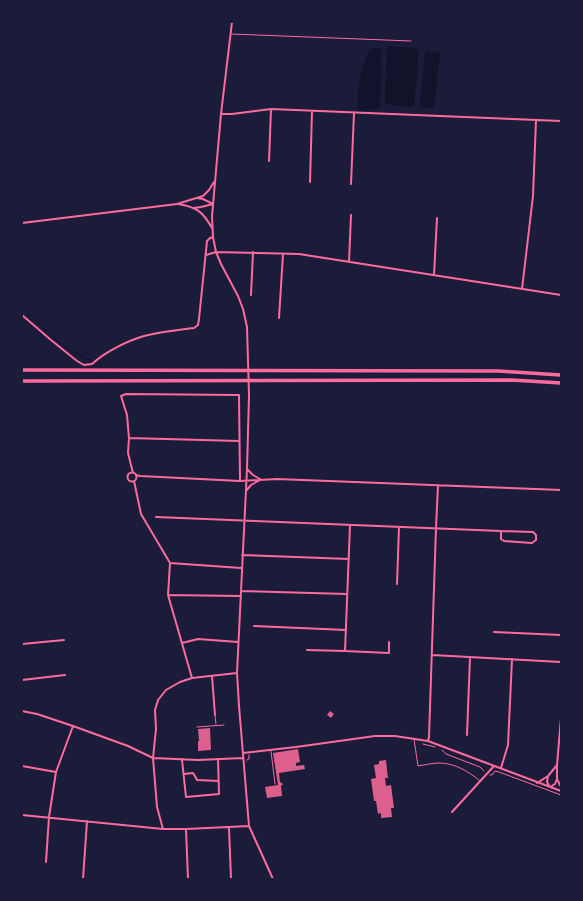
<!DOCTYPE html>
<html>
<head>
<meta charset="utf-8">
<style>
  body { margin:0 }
  #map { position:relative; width:583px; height:901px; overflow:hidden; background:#1b1b3a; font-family:Montserrat,sans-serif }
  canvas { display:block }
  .frame { position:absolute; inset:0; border:23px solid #1b1b3a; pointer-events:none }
</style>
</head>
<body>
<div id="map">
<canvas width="583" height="901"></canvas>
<div class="frame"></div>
</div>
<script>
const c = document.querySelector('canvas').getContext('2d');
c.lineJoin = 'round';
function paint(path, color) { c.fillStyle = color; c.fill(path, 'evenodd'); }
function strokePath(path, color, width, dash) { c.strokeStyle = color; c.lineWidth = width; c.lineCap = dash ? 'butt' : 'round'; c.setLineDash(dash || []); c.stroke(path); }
paint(new Path2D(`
  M389,46L414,48L417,49L419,52L414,105L411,107L386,104L385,100L387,49Z
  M374,48L382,49L380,107C373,110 367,111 359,110C355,90 362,68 369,50Z
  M426,51L437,52L440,54L434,107C429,109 425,108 421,106L420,104L425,53Z`), '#12122b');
strokePath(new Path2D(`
  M22,309C35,317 44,329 55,339C69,350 85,358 102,366`), '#12122b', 1);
paint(new Path2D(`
  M330,711L334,714L331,718L327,715Z
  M210,728L211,750L198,751V741H199L198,729Z
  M298,749L300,762L296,763V766L304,765L305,769L279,773L280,782L283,784L281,786L282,796L267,798L265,787L278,785L273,753Z
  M386,760L388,778H385L386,786L391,785L394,808H391L392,817L381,818V813L378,814L376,801H374L371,779L376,778L374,765L379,764V761Z`), '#dd5f8e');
strokePath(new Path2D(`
  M423,744L435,747
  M442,750L446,754L480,767L484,771
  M247,760L249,759V755
  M490,775H492L495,771L499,772L561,795`), '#ff6b9d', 1);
strokePath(new Path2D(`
  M231,34L411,41
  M215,716L216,724
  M197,727L224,725
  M414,739L418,766C425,765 432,763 440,763C454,763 470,772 480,781
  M271,751L275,784`), '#ff6b9d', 1);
strokePath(new Path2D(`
  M232,22L221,114L212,216L213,237L216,252L221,264L238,296L243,309L247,327L249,395L247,469L237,673L239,706L249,826L273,879
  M221,114H232L271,109L561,121
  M269,161L271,109
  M310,182L312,111
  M351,184L354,113
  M197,198L203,199L213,204
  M178,204C197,207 203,212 212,228
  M194,208L201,207L213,204
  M22,223L177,204L203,196L209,190L214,182
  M206,255L216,252L299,254L561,295
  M349,262L351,215
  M434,275L437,218
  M522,289L533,196L536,120
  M251,295L253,252
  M22,315L51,340L77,361L84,365L92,364C105,352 127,341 144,336C161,332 178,330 194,328L198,325L199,319L207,241L210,238L213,237
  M279,318L283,254
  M129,438L239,441
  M247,469L253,475L260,479
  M127.5 477a4.5 4.5 0 1 1 9 0a4.5 4.5 0 1 1-9 0Z
  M133,473L128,453L129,438L127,415L121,396L126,394L239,395L240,481
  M136,475L140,476L240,481L277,479L561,490
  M134,481L141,514L170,563L168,595L192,678
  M246,491L251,485L260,480
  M156,517L501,531V539L504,541L532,543L536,540V535L533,532L501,531
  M350,525L345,651L389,653V642
  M242,555L349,559
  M170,563L241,568
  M397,584L399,527
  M241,591L347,594
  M168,595L240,596
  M254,626L346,630
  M494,632L561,635
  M182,643L198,639L238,642
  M22,644L64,640
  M307,650L345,651
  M432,655L561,662
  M237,673L192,678L180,682L166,690L158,700L155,710L156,729L153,758L157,807L163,829H186L249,826
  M212,676L215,715
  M22,680L65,675
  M22,711L37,714L73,726L128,746L153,758L198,760L243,758
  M561,718L557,765V779L561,787
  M467,735L470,657
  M428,741L429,737L436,528L438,485
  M243,753L296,747L375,736H395L428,741L561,791
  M182,760L186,797L219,794L218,759
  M22,766L56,772
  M501,768L508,745L512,659
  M184,774L193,773L195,776L197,780L219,781
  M548,776L547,782L550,787
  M537,783L548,776L557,765
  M550,787L555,784L557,779
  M452,812L494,766
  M22,815L163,829
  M229,828L231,879
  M186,829L188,879
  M46,862L49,817L56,772L73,726
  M83,879L87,821`), '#ff6b9d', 2);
strokePath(new Path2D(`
  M22,370L498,371L561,375
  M22,381L512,380L561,383`), '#ff6b9d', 3.5);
</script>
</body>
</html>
